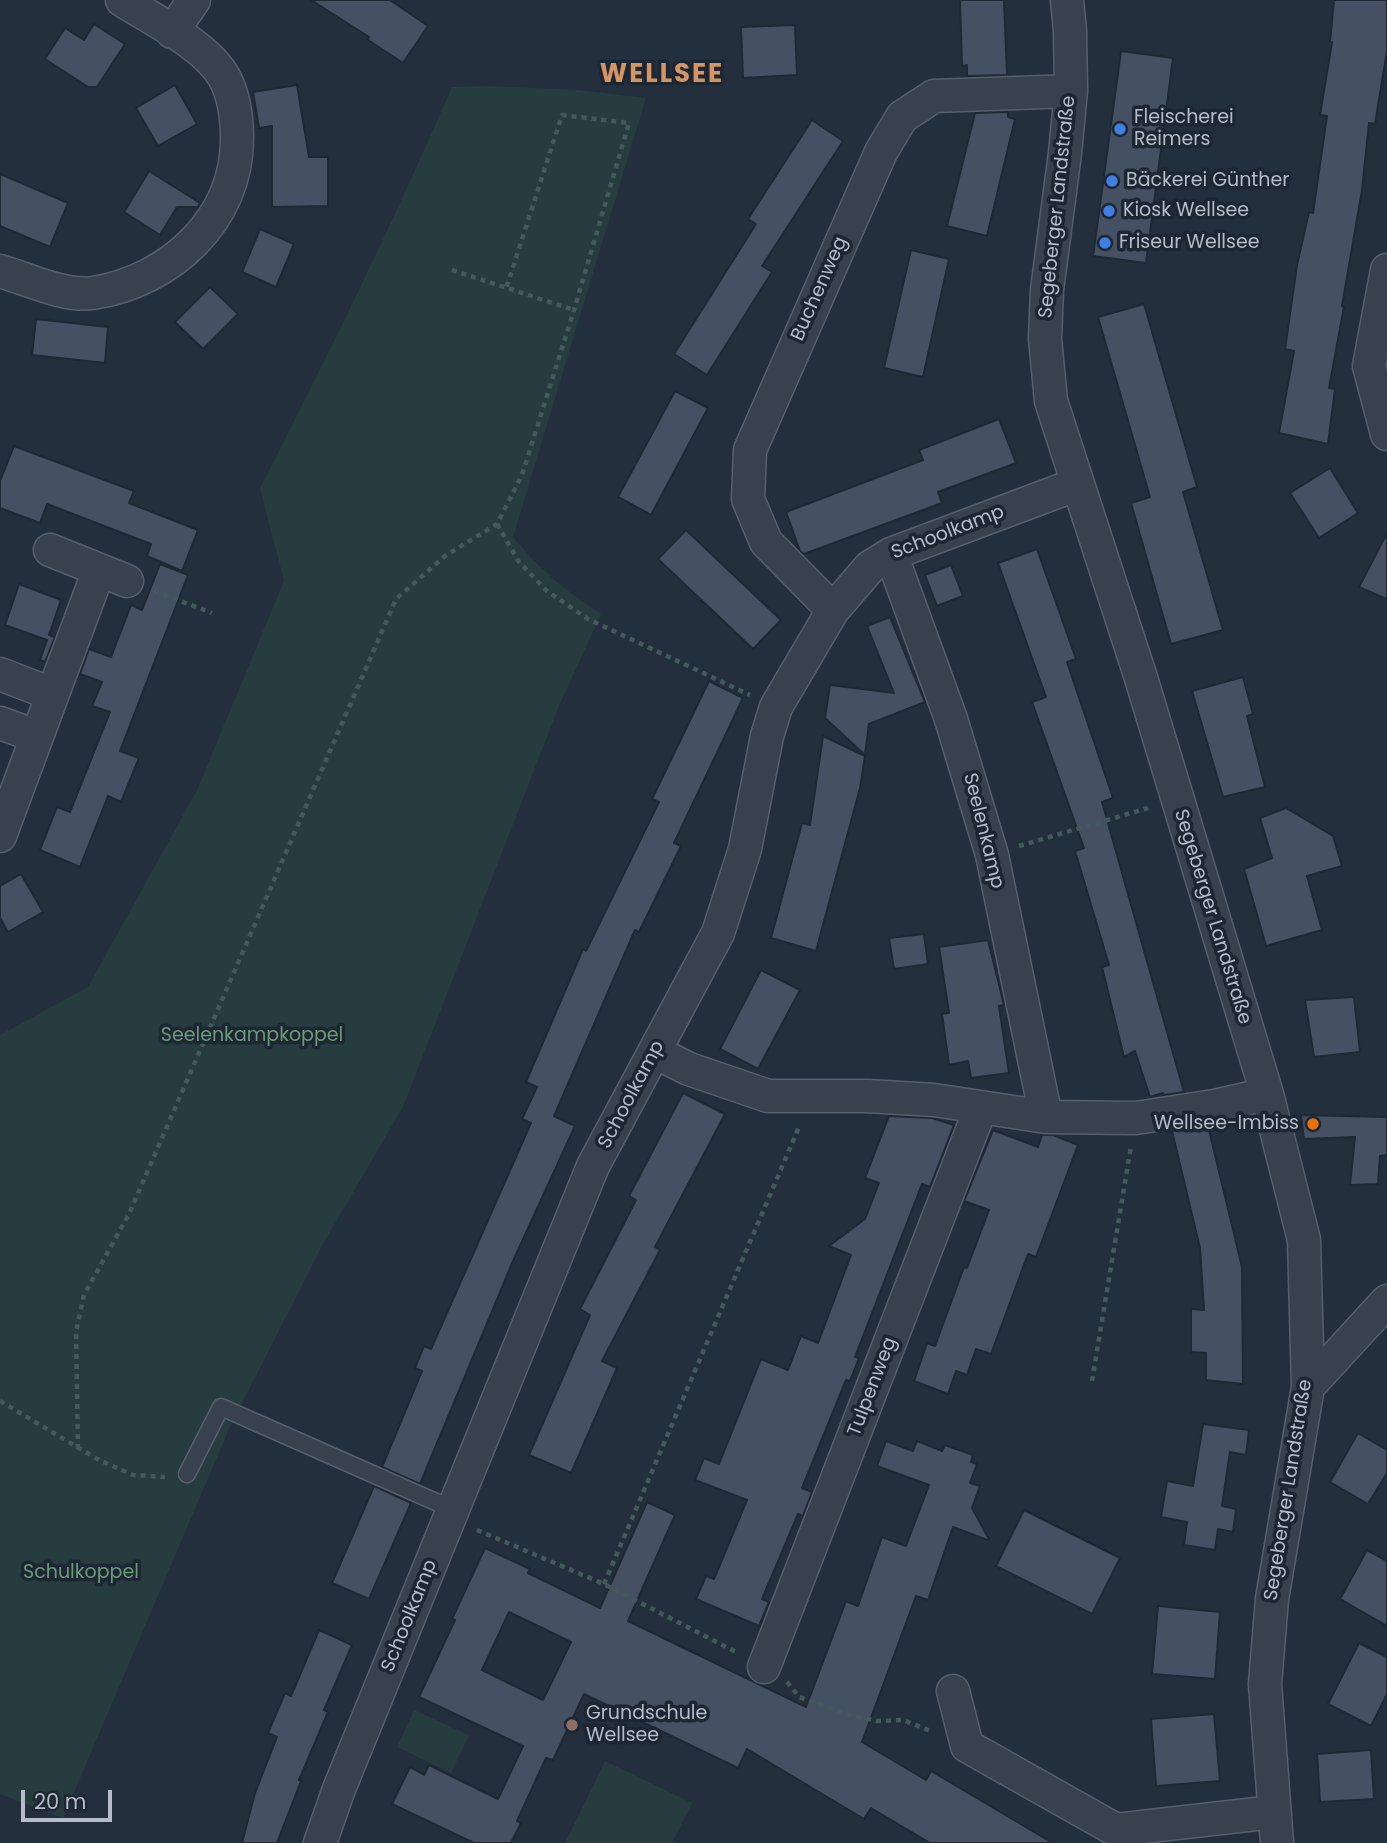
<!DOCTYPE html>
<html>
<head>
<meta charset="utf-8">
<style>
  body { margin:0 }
  #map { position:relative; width:1387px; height:1843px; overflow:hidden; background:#242f3e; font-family:Poppins,sans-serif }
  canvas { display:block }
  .scale { position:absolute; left:21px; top:1790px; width:91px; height:32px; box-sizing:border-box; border:4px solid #b4bcc9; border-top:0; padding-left:9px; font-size:21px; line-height:24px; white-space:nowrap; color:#b4bcc9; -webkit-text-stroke:5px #1d2633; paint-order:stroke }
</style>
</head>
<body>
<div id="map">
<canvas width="1387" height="1843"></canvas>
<div class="scale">20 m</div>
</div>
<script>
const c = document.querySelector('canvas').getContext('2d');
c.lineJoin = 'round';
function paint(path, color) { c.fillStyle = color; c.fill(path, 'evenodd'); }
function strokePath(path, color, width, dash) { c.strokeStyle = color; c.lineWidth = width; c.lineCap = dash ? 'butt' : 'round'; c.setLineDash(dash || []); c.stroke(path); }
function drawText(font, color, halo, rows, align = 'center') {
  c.font = font + ' Poppins,sans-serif'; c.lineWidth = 7; c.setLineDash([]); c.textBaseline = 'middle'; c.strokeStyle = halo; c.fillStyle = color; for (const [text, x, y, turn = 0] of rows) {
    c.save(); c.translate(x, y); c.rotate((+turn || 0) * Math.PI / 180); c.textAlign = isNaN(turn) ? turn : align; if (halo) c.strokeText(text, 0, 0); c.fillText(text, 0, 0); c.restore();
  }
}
paint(new Path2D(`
  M487,86L578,90L646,98L513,537C538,568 567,592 601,614L559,706L403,1107L323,1244L230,1427L63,1818L0,1794V1035L88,987L197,790L284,581L260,488C328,356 393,223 452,87Z
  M414,1710L469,1735L451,1773L397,1747Z
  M605,1761L692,1803L672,1843H565Z`), '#263c3f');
const building = new Path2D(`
  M311,0H390L428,26L403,63L368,40L369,37Z
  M960,0H1004L1007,75L967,76V65L962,66Z
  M1334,0H1387V51L1375,124L1369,123L1362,190L1342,306L1344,307L1329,388L1335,389L1328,444L1279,433L1294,351L1285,349L1297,265L1309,212L1313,213L1327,116L1320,115L1332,42H1330Z
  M94,24L125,44L97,87H88L45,59L65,28L84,40Z
  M795,25L797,75L743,78L741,27Z
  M1121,51L1173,58L1146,263L1093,256Z
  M175,85L197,124L158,146L136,108Z
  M297,85L309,157H328V206L272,207V126L259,128L253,92Z
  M1008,112V117L1015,119L987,236L947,226L975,113Z
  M812,120L843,141L762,266L772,272L707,375L674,354L756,224L748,219Z
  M149,171L200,203L198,207H177L160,235L124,212Z
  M0,174L68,203L50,247L0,226Z
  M260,229L294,244L276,287L242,272Z
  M911,250L949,259L923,377L884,368Z
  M210,287L238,314L203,349L175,322Z
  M1144,304L1197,487L1183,492L1223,630L1171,644L1131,503L1150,497L1098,317Z
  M36,319L108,327L105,363L32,355Z
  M675,391L708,408L651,515L618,497Z
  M999,419L1016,463L938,492L942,503L804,554L800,551L786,512L923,460L919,450Z
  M14,446L134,491L129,503L198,530L182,571L147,556L151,544L47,504L40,523L0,508V481Z
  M1330,468L1358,513L1319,538L1290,493Z
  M686,530L781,620L753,649L658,559Z
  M1387,533V599L1359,587Z
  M1037,549L1076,659L1067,662L1113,798L1102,802L1184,1092L1164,1095L1163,1093L1150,1097L1135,1051L1124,1057L1102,967L1109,965L1075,851L1084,848L1032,702L1046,697L998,563Z
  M160,564L188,575L120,751L139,758L121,802L108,796L80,867L40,850L57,807L70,812L110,712L92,706L102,682L80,674L89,649L111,657L131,605L142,610Z
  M951,565L963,596L937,606L925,575Z
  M19,584L61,600L49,635L55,637L45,662L40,660L47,640L5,625Z
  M890,617L925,702L869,724L865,755L825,718L830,685L894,693L867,626Z
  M1243,677L1253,714L1247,716L1265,787L1223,797L1192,691Z
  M709,681L743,698L674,843L681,846L639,932L635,930L554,1116L575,1126L513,1261L420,1484L382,1467L422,1371L415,1368L424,1346L431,1349L531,1123L522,1119L537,1087L526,1082L583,949L586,951L659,802L652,799Z
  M823,736L865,756L860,788L816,951L771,938L802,823L810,825Z
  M1286,808L1333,836L1342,866L1307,876L1322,930L1266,946L1244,869L1272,858L1260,818Z
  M21,874L43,912L8,932L0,918V886Z
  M924,934L928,964L894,969L889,938Z
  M988,940L1004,1005L999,1006L1009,1073L971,1078L968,1061L949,1065L942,1014L949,1013L939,947Z
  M761,970L800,990L758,1069L720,1049Z
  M1354,997L1360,1052L1314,1057L1305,1000Z
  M683,1093L725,1114L655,1247L660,1250L602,1361L617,1368L571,1473L529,1455L590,1315L580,1309L636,1200L629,1196Z
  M1301,1115L1387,1117V1155L1380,1156L1378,1184L1350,1185L1355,1137L1304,1139Z
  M889,1116L932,1118L954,1125L930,1187L922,1184L855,1357L859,1358L850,1381L846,1380L802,1488L812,1492L803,1516L798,1514L762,1599L769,1602L759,1626L696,1599L706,1576L714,1579L747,1500L695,1480L704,1458L719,1464L761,1359L788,1370L801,1336L818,1343L851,1255L829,1246L865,1219L879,1183L865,1178Z
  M1208,1126L1242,1267L1243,1384L1206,1380V1353L1191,1352V1309L1204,1310L1200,1248L1172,1131Z
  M993,1130L1038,1147L1042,1135H1053L1078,1145L1036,1257L1028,1254L991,1354L976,1349L967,1375L956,1371L948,1394L914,1381L927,1343L935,1346L964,1267L967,1268L989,1210L964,1201Z
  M1203,1424L1249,1430L1246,1455L1230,1452L1222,1506L1236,1509L1233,1532L1218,1529L1215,1550L1184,1545L1187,1522L1161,1517L1167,1481L1193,1486Z
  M1358,1433L1387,1450V1473L1368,1504L1330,1482Z
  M886,1441L913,1451L917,1441L942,1451L945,1445L973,1455L971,1462L977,1464L970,1483L980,1486L972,1508L990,1541L953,1527L928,1600L916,1596L862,1742L926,1780L931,1771L1053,1843H930L871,1808L864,1819L747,1749L738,1768L584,1694L553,1760L546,1758L517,1821L521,1823L511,1843H474L392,1804L410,1767L424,1775L429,1765L498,1799L523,1746L419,1697L455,1620L452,1619L485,1548L530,1569L528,1573L600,1608L647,1502L675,1515L628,1621L806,1707L846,1601L858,1606L882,1537L906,1546L929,1485L877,1466ZM509,1612L571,1642L543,1700L482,1670Z
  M374,1486L411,1503L369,1599L332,1583Z
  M1024,1510L1120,1558L1092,1614L996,1566Z
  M1367,1550L1387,1561V1626L1340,1599Z
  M1158,1606L1220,1612L1215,1679L1152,1674Z
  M319,1630L352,1645L324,1710L328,1712L299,1780L301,1781L277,1843H242L255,1793L277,1737L268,1733L285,1693L291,1696Z
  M1359,1643L1387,1657V1694L1371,1726L1328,1704Z
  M1214,1714L1220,1781L1156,1786L1151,1719Z
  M1371,1750L1374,1799L1320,1802L1317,1754Z`);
paint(building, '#455162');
strokePath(building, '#1f2835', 2);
const lane = new Path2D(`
  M187,1474L221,1407L454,1510`);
const street = new Path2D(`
  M1067,0L1070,31L1071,91L1065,153L1047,290L1045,339L1051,401L1141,678L1267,1094L1304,1240L1308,1387L1272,1599L1265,1684L1277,1843
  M172,32L194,0
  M1387,270L1369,366L1387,434
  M0,271C28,279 64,297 93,293C170,281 237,220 237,139C237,119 234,95 224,77C206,45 153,20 122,0
  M50,550L127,581
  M891,554L951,719L992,855L1046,1117
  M833,610L766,542L748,499L750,450L881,152L902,117L934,96L1071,91
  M0,674L52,694
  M0,723L36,736
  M0,836L99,570
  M655,1052L689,1069L768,1096H867L934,1100L1046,1117L1136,1118L1214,1106L1267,1094
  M1308,1387L1387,1301
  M764,1667L981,1107
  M953,1691L967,1746L1116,1830L1274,1812
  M320,1843L339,1789L593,1166L718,933L745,849L767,736L776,707L833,610L870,567L891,554L1078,484`);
strokePath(lane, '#565f6c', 19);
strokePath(street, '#565f6c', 35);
strokePath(new Path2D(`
  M452,270L574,310
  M497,524L519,562L547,591L588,619L750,695
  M154,591L212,613
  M1019,846L1148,808
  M1092,1381L1131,1146
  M0,1401L99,1460L133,1475L165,1477
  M78,1449L76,1332L84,1295L129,1214L396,599L445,556L497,524L522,475L574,310L629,123L562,115L506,289
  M477,1530L604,1584L738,1653
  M604,1584L799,1127
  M787,1682L799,1697L849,1715L877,1721L903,1720L933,1732`), '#44595c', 4.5, [5, 5]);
strokePath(lane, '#38414e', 16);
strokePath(street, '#38414e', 32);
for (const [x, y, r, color] of [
  [1120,129,7,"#3f7fe0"],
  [1112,181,7,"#3f7fe0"],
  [1109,211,7,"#3f7fe0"],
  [1105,243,7,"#3f7fe0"],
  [1313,1124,7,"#e8710a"],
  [572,1725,7,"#8d6e63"]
]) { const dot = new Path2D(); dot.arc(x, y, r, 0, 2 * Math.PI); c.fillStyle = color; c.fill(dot); strokePath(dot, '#1d2633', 2.5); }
drawText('19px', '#b4bcc9', '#1d2633', [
  ["Fleischerei",1134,118],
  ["Reimers",1134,140],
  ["Bäckerei Günther",1126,181],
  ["Kiosk Wellsee",1123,211],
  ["Friseur Wellsee",1119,243],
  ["Wellsee-Imbiss",1299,1124,"right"],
  ["Grundschule",586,1714],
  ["Wellsee",586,1736]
], 'left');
drawText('19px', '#b4bcc9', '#1d2633', [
  ["Segeberger Landstraße",1058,207,-84],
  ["Buchenweg",820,289,-66],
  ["Schoolkamp",948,533,-21],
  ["Seelenkamp",983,831,76],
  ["Segeberger Landstraße",1212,917,73],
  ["Schoolkamp",632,1095,-62],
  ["Tulpenweg",873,1387,-69],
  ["Segeberger Landstraße",1289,1490,-81],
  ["Schoolkamp",410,1616,-68]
]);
drawText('19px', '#6b9a76', '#1d2633', [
  ["Seelenkampkoppel",252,1036],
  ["Schulkoppel",81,1573]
]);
c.letterSpacing = '2px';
drawText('bold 26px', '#d59563', '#1d2633', [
  ["WELLSEE",662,75]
]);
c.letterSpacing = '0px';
</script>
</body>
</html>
